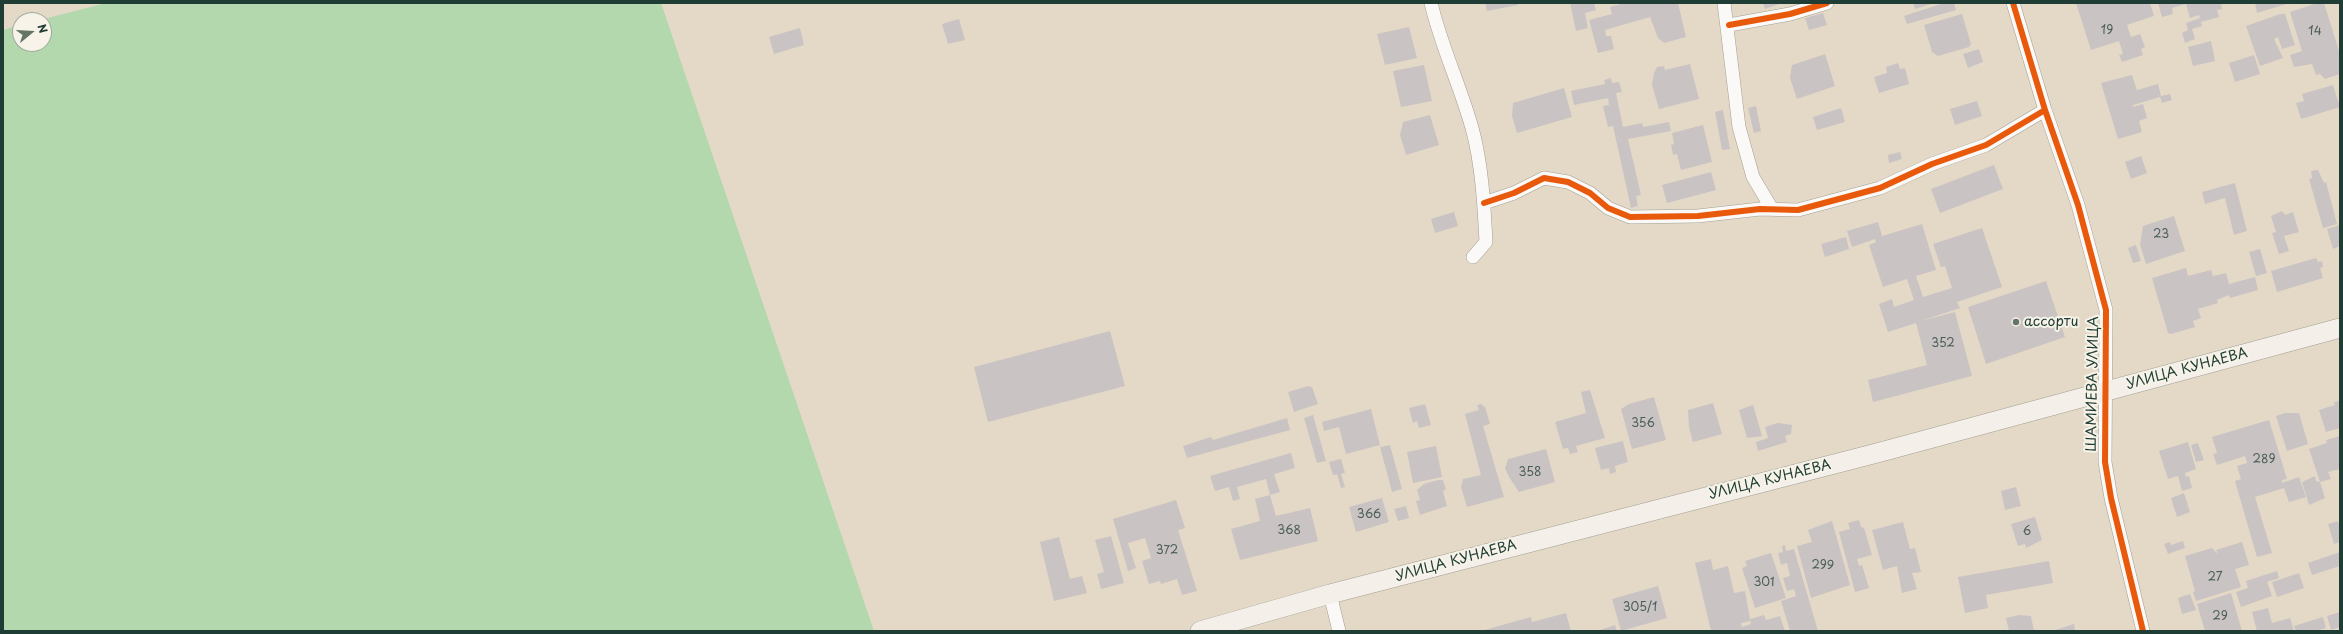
<!DOCTYPE html>
<html>
<head>
<meta charset="utf-8">
<style>
  body { margin:0 }
  #map { position:relative; width:2343px; height:634px; overflow:hidden; background:#e4d9c7; font-family:"Playpen Sans",sans-serif }
  canvas { display:block }
  .frame { position:absolute; inset:0; border:4px solid #1f3d34; pointer-events:none }
  .north { position:absolute; left:12px; top:12px; width:40px; height:40px; box-sizing:border-box; background:#f7f3e8; border:1px solid #a1aaa0; border-radius:50%; rotate:72deg; font-size:11px; font-weight:700; line-height:16px; text-align:center; color:#1f3d34 }
  .north::after { content:''; display:block; margin:auto; width:14px; height:18px; background:#647467; clip-path:polygon(50% 0,100% 100%,50% 72%,0 100%) }
</style>
</head>
<body>
<div id="map">
<canvas width="2343" height="634"></canvas>
<div class="frame"></div>
<div class="north">N</div>
</div>
<script>
const c = document.querySelector('canvas').getContext('2d');
c.lineJoin = 'round';
function paint(path, color) { c.fillStyle = color; c.fill(path, 'evenodd'); }
function strokePath(path, color, width, dash) { c.strokeStyle = color; c.lineWidth = width; c.lineCap = dash ? 'butt' : 'round'; c.setLineDash(dash || []); c.stroke(path); }
function drawText(font, color, halo, rows, align = 'center') {
  c.font = font + ' "Playpen Sans",sans-serif'; c.lineWidth = 4; c.setLineDash([]); c.textBaseline = 'middle'; c.strokeStyle = halo; c.fillStyle = color; for (const [text, x, y, turn = 0] of rows) {
    c.save(); c.translate(x, y); c.rotate((+turn || 0) * Math.PI / 180); c.textAlign = isNaN(turn) ? turn : align; if (halo) c.strokeText(text, 0, 0); c.fillText(text, 0, 0); c.restore();
  }
}
paint(new Path2D(`
  M106,3H661L874,631H3V30L20,25V44H44V20H40Z`), '#b3d8ad');
paint(new Path2D(`
  M1485,3H1517L1518,5L1487,11Z
  M1570,3H1594L1596,10L1585,13L1588,28L1576,31Z
  M1624,3H1678L1686,37L1664,43L1658,38L1650,17L1605,30L1606,36H1611L1614,49L1598,53L1589,20L1612,14L1610,7Z
  M1763,3H1782L1765,9Z
  M1913,3H1934L1915,9Z
  M1944,3H1954L1956,10L1907,24L1904,16Z
  M2076,3H2150L2154,16L2127,25L2131,37L2140,34L2145,47L2141,49L2143,55L2122,62L2119,55L2123,54L2119,41L2091,50Z
  M2158,3H2221L2222,9L2217,10L2219,17L2201,22L2202,26L2192,29L2195,39L2185,43L2182,33L2188,30L2186,23L2200,18L2199,15L2190,18L2186,4L2172,8L2173,14L2162,17Z
  M2255,3H2290L2257,13Z
  M2317,3H2324L2340,54V74L2325,79L2320,74L2316,75L2312,64L2294,67L2290,55L2302,51L2290,12Z
  M1823,13L1827,25L1809,30L1805,18Z
  M1962,14L1971,44L1969,47L1938,56L1932,52L1924,25Z
  M2280,14H2285L2295,45L2282,49L2278,37L2274,39L2283,58L2260,66L2246,26Z
  M959,19L965,40L948,44L942,24Z
  M1409,27L1417,58L1385,65L1377,34Z
  M800,28L804,45L774,54L769,37Z
  M2211,41L2215,61L2193,66L2188,47Z
  M1979,49L1983,62L1968,68L1963,54Z
  M1825,54L1835,86L1797,99L1790,78L1792,65Z
  M2254,55L2260,74L2235,82L2229,63Z
  M1898,63L1900,69L1905,68L1909,84L1879,93L1874,77L1887,73L1886,67Z
  M1690,64L1699,99L1659,109L1652,85L1654,73L1657,67L1664,66L1665,70Z
  M1424,65L1432,101L1401,107L1393,71Z
  M2132,75L2137,90L2158,84L2161,96L2170,94L2172,100L2162,103L2160,97L2133,105V107L2143,104L2147,118L2139,121L2142,132L2118,139L2101,83Z
  M1611,78L1612,83L1619,82L1622,92L1616,93L1623,127L1642,123L1643,127L1669,122L1671,131L1628,139L1641,195L1636,196L1638,206L1631,208L1613,126L1608,127L1603,106L1609,105L1608,98L1574,105L1571,91L1605,84L1604,80Z
  M2333,85L2340,107L2301,119L2296,103L2304,101L2302,94Z
  M1564,88L1572,117L1517,133L1512,116L1513,103Z
  M1977,101L1982,116L1955,125L1950,109Z
  M1756,106L1761,131L1754,133L1748,108Z
  M1841,108L1845,122L1817,130L1813,117Z
  M1723,110L1730,149L1722,150L1715,112Z
  M1430,115L1439,145L1406,155L1400,135L1403,122Z
  M1703,125L1712,162L1681,170L1677,154L1673,155L1671,145L1674,144L1672,133Z
  M1900,152L1902,159L1889,163L1888,155Z
  M2141,156L2147,173L2131,179L2125,162Z
  M1994,165L2003,189L1940,213L1931,189Z
  M2318,170L2324,183L2326,182L2337,224L2323,228L2309,179L2312,178L2311,171Z
  M1711,172L1716,190L1667,203L1662,185Z
  M2235,183L2247,231L2234,235L2225,198L2205,204L2202,192Z
  M2282,211L2285,215L2293,212L2299,232L2284,236L2289,251L2279,254L2272,233L2276,232L2271,216Z
  M1454,212L1458,226L1435,233L1431,219Z
  M2174,216L2185,251L2146,264L2140,245L2143,226Z
  M1878,222L1882,236L1922,224L1936,270L1916,276L1923,297L1952,288L1945,266L1941,267L1933,244L1982,228L2002,287L1957,302L1960,308L1921,321L1955,312L1972,376L1873,402L1868,380L1927,365L1916,323L1888,332L1879,304L1892,299L1894,307L1914,300L1907,279L1883,287L1869,245L1876,242L1875,239L1852,247L1847,231Z
  M2340,225V246L2333,249L2327,229Z
  M1846,237L1849,249L1825,257L1821,244Z
  M2136,245L2141,261L2133,263L2128,248Z
  M2260,249L2267,273L2256,276L2249,252Z
  M2316,258L2318,262L2322,261L2323,267L2320,268L2323,278L2277,292L2271,271Z
  M2186,268L2188,276L2211,270L2213,276L2226,273L2229,284L2255,277L2258,290L2230,298L2229,295L2217,300L2218,303L2198,309L2201,318L2193,321L2195,327L2171,334L2168,333L2152,278Z
  M2046,281L2065,337L1986,364L1968,307Z
  M1110,331L1125,386L988,422L974,367Z
  M1308,386L1312,387L1318,404L1294,412L1288,392Z
  M1590,390L1605,438L1576,446L1578,452L1570,454L1568,448L1563,449L1555,422L1586,413L1581,392Z
  M1654,397L1666,440L1632,449L1621,409L1629,404Z
  M2340,401V428L2326,432L2319,410L2335,405L2334,402Z
  M1713,403L1722,434L1693,442L1689,428L1688,410Z
  M1425,404L1431,425L1419,428L1417,421L1413,423L1409,408Z
  M1481,404L1485,407L1490,424L1483,426L1504,497L1467,507L1461,487L1463,479L1481,475L1465,414L1479,410L1477,405Z
  M1753,405L1762,436L1747,438L1739,410Z
  M1371,409L1380,445L1346,454L1339,427L1324,431L1322,422Z
  M2285,413H2299L2308,444L2287,451L2276,416Z
  M1313,415L1326,461L1317,463L1304,418Z
  M1287,418L1290,430L1187,458L1183,446L1211,437L1213,440Z
  M2269,420L2287,479L2282,480V483L2299,477L2306,497L2289,502L2284,488L2255,497L2272,553L2257,557L2235,481L2241,479L2237,466L2247,463L2245,456L2217,465L2213,454L2217,453L2212,437Z
  M1778,423L1792,425L1791,434L1785,436L1787,442L1758,451L1756,442L1768,438L1765,427Z
  M2340,436V469L2328,472L2331,479L2320,482L2309,449L2327,443L2326,440Z
  M1623,441L1628,462L1615,466L1616,472L1610,474L1609,468L1601,470L1595,448Z
  M2188,442L2196,469L2185,473L2186,477L2189,476L2192,488L2182,491L2178,476L2168,479L2159,451Z
  M2198,443L2204,460L2196,462L2191,445Z
  M1390,445L1402,489L1392,492L1380,447Z
  M1436,446L1442,477L1413,483L1407,452Z
  M1546,449L1555,482L1519,492L1509,477L1505,468L1508,459Z
  M1291,453L1295,468L1274,474L1280,492L1270,495L1276,516L1310,508L1318,541L1240,560L1231,529L1260,521L1255,499L1270,495L1266,479L1237,487L1240,499L1233,501L1229,487L1215,491L1210,476Z
  M1341,459L1345,473L1341,474L1345,487L1341,488L1337,474L1333,475L1329,462Z
  M2315,476L2316,481L2320,482L2325,498L2309,505L2302,482Z
  M1438,480H1443L1446,489L1443,491L1447,506L1420,515L1416,501L1420,500L1417,490L1424,484Z
  M2016,487L2021,506L2005,510L2001,491Z
  M2184,493L2190,512L2177,517L2171,498Z
  M1382,498L1389,522L1356,532L1349,507Z
  M1176,500L1185,528L1178,530L1197,591L1182,595L1177,579L1161,584L1160,581L1149,584L1142,561L1151,558L1145,538L1128,543L1136,568L1128,571L1113,519Z
  M1406,506L1409,518L1398,521L1394,509Z
  M2035,517L2042,540L2026,548L2025,544L2018,546L2011,524Z
  M1859,520L1861,527L1864,528L1872,555L1857,559L1859,566L1862,565L1869,588L1855,592L1839,532L1850,529L1848,523Z
  M1832,521L1850,585L1811,598L1797,546L1812,542L1808,530Z
  M2338,521L2340,527V542L2334,544L2328,524Z
  M1903,522L1910,549L1915,548L1921,572L1912,573L1917,589L1902,593L1897,566L1883,570L1872,530Z
  M1111,536L1124,583L1101,589L1097,574L1104,572L1095,540Z
  M1059,537L1070,579L1082,576L1087,593L1054,601L1040,542Z
  M2183,541L2185,548L2168,554L2164,544L2170,542L2171,545Z
  M2242,542L2249,565L2235,569L2241,587L2196,601L2193,592L2195,591L2185,556L2212,548L2218,554L2216,550Z
  M1785,545L1786,551L1794,549L1818,631H1790L1781,601L1796,596L1794,589L1787,591L1783,578L1790,576L1787,563L1781,565L1778,553L1783,552L1782,546Z
  M2340,552V566L2312,575L2308,563Z
  M1771,553L1786,598L1755,608L1742,568L1747,566L1745,561Z
  M1711,559L1713,570L1728,566L1734,593L1745,591L1750,619L1764,615L1766,620L1780,616L1785,631H1711L1695,563ZM1750,621L1751,624L1742,627L1741,623Z
  M2049,561L2053,583L1986,595L1988,608L1965,613L1958,577Z
  M2277,571L2279,578L2267,582L2272,596L2241,607L2236,592L2248,588L2246,581Z
  M2299,573L2304,588L2277,597L2272,582Z
  M1658,586L1667,618L1621,631L1612,599Z
  M2231,593L2242,631H2205L2197,604Z
  M2190,594L2196,610L2182,614L2178,598Z
  M2268,608L2272,623L2290,618L2294,631H2257L2252,612Z
  M2340,612V627L2331,630L2327,616Z
  M1566,613L1571,631H1481L1531,617L1532,622Z
  M2019,615L2031,616L2034,631H2009L2006,618Z
  M2323,617L2326,628L2316,631H2296L2294,626Z
  M2074,624L2075,631H2052Z
  M1615,625L1617,631H1597Z`), '#cac3c3');
const street = new Path2D(`
  M1431,3C1441,46 1460,85 1472,128C1482,164 1484,205 1486,242L1473,257
  M1724,3L1739,127L1753,177L1772,209
  M2013,3L2045,110L2078,205L2106,310L2105,462L2111,498L2143,631
  M1729,25L1790,14L1827,3
  M1484,203L1514,193L1544,178L1568,182L1590,193L1608,208L1630,217L1698,216L1760,209L1798,210L1880,188L1932,164L1986,145L2045,110
  M1330,594L1339,631`);
const secondary = new Path2D(`
  M1200,631L1330,594L1877,453L2340,328`);
strokePath(street, '#a19f93', 14);
strokePath(secondary, '#a19f93', 20);
strokePath(street, '#fbf9f7', 13);
strokePath(secondary, '#f4f0e9', 19);
strokePath(new Path2D(`
  M2013,3L2045,110L2078,205L2106,310L2105,462L2111,498L2143,631
  M1729,25L1790,14L1827,3
  M1484,203L1514,193L1544,178L1568,182L1590,193L1608,208L1630,217L1698,216L1760,209L1798,210L1880,188L1932,164L1986,145L2045,110`), '#e8590c', 6);
for (const [x, y, r, color] of [
  [2016,322,4,"#647467"]
]) { const dot = new Path2D(); dot.arc(x, y, r, 0, 2 * Math.PI); c.fillStyle = color; c.fill(dot); strokePath(dot, '#f7f3e8', 1.5); }
drawText('12px', '#4a5e58', null, [
  ["19",2107,31],
  ["14",2315,32],
  ["23",2161,235],
  ["352",1943,344],
  ["356",1643,424],
  ["289",2264,460],
  ["358",1530,473],
  ["366",1369,515],
  ["368",1289,531],
  ["6",2027,532],
  ["372",1167,551],
  ["299",1823,566],
  ["27",2215,578],
  ["301",1764,583],
  ["305/1",1640,608],
  ["29",2220,617]
]);
drawText('14px', '#1f3d34', '#f7f3e8', [
  ["ассорти",2024,322]
], 'left');
drawText('14px', '#1f3d34', '#f7f3e8', [
  ["УЛИЦА КУНАЕВА",2187,369,-15],
  ["ШАМИЕВА УЛИЦА",2093,384,-89],
  ["УЛИЦА КУНАЕВА",1770,480,-14],
  ["УЛИЦА КУНАЕВА",1456,561,-15]
]);
</script>
</body>
</html>
